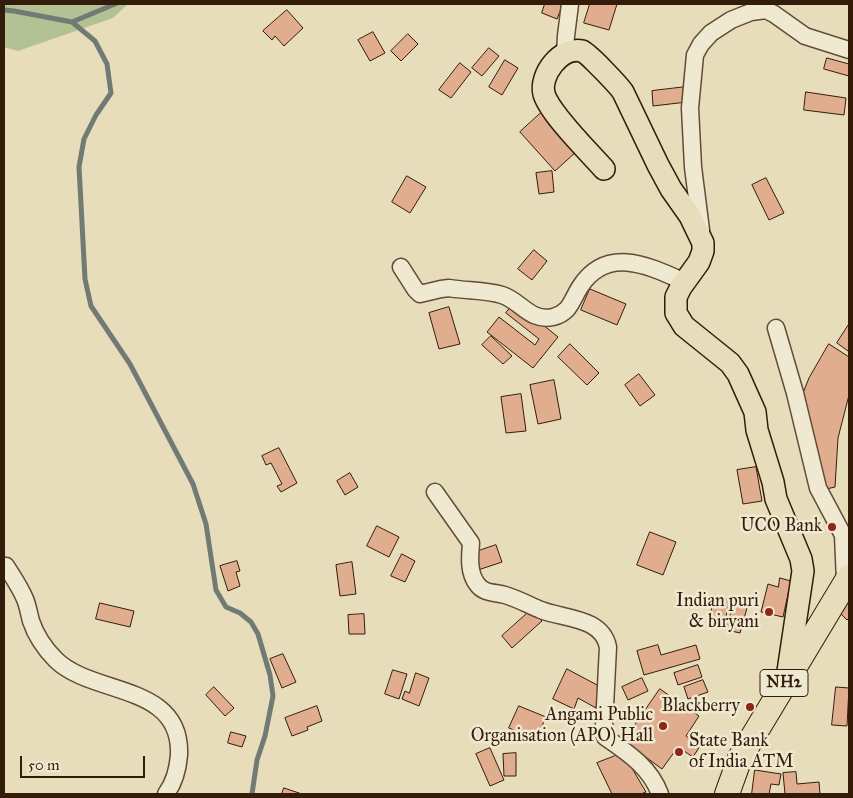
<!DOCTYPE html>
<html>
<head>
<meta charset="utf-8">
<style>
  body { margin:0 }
  #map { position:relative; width:853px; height:798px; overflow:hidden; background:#e8ddba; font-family:"IM FELL Great Primer",serif }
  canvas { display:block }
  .frame { position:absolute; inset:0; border:5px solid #341c0b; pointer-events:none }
  .scale { position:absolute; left:20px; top:756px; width:125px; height:22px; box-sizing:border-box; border:2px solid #341c0b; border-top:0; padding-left:6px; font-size:15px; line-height:18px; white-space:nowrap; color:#341c0b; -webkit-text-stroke:4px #f0e9d2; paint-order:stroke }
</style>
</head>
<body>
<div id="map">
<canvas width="853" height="798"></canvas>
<div class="frame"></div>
<div class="scale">50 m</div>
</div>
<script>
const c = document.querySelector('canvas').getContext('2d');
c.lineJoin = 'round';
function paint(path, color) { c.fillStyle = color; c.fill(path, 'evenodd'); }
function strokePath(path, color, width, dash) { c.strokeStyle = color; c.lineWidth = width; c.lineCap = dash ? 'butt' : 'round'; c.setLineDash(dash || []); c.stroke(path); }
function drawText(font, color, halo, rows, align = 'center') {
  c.font = font + ' "IM FELL Great Primer",serif'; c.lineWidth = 5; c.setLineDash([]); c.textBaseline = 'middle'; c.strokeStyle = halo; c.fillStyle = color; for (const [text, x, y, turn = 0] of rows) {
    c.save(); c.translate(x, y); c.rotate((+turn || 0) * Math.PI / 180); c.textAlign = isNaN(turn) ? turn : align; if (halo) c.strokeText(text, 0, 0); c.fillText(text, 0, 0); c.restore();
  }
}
paint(new Path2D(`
  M4,4H128L113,18L18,51L4,47Z`), '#b2c293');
strokePath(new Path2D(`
  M4,10L14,11L72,22L95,41L107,64L111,93L96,115L84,139L79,167L85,279L91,306L130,364L193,484L206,524L216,590L226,607L240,613L251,622L258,634L270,675L273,696L265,736L257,760L252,794
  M72,22L115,4`), '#727a75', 5);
const building = new Path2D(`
  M545,4H563L557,19L542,13Z
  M590,4H617L609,30L584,23Z
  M287,10L303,28L284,46L275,36L272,40L263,31Z
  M373,32L385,53L370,61L358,40Z
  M408,34L418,44L401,61L391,51Z
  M489,48L499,56L482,76L472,68Z
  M827,58L849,64V76L824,69Z
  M505,60L518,68L502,95L489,87Z
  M460,63L471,72L451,98L439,90Z
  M686,87L687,102L653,106L652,91Z
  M806,92L846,98L844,115L804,110Z
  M542,112L577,151L555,171L520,132Z
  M552,171L554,192L539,194L536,173Z
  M407,176L426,187L410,213L392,202Z
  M766,178L784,213L769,220L752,185Z
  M534,250L547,261L532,280L518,269Z
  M590,289L626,304L617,325L581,310Z
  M515,302L558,337L533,368L487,332L499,317L535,345L539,339L506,313Z
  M449,307L460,344L439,349L429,313Z
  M849,324V349L848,351L837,343Z
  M491,336L512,356L503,364L482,345Z
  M570,344L599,373L587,385L558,357Z
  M829,344L849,357V395L838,438L835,487L822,490L803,393L809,378Z
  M639,374L655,395L640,406L625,385Z
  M554,380L561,419L538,424L530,385Z
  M521,394L526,431L506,433L501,397Z
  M279,448L297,483L281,492L277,486L282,484L271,463L266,465L262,456Z
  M756,467L762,501L743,504L737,470Z
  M350,473L358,487L345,495L337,481Z
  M377,526L399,537L389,557L367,546Z
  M650,532L676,542L663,575L637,565Z
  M496,545L502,562L478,570L473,553Z
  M402,554L415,561L405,582L391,576Z
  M237,561L240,571L236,572L240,586L228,591L220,566Z
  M352,562L356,594L340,596L336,565Z
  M780,578L791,581L783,617L761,612L768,584L778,587Z
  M715,596L730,600L723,629L708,625Z
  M849,600V618L847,620L838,611Z
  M100,603L134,611L130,627L96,619Z
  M733,604L747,608L740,633L727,630Z
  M531,610L542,621L512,648L502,636Z
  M364,614L365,634H349L348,615Z
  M658,645L661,655L696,645L700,659L644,675L637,651Z
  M283,654L296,682L282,688L270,659Z
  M698,665L702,677L678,685L674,673Z
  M567,669L599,686L596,708L578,698L574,709L553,699Z
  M393,670L407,674L399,699L385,694Z
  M416,673L429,678L419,706L402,699L405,691L409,693Z
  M642,678L648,691L628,700L622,687Z
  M703,680L708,692L688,699L684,687Z
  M214,687L234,708L225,716L206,695Z
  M836,687L849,688L847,726L832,725Z
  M660,689L699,716L686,736L700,746L693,757L678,747L662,769L624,741Z
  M317,706L322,721L307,727L308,730L292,736L285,718Z
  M519,706L546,717L536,740L509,728Z
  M231,732L246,736L242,747L228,743Z
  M490,748L504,780L490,786L476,754Z
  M516,753V776H504L503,754Z
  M623,753L646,792L641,794H612L597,763Z
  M755,770L781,774L779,785L771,784L769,794H752Z
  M796,772L797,784L819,782L820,794H785L783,773Z
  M284,788L302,794H282Z`);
paint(building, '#e0ae8f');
strokePath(building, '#341c0b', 1);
const minor = new Path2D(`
  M565,53L566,36L570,4
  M701,230L693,167L690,108L695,55L701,44L711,33L731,20L751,12L766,10L774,14L805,36L849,50
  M401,267L415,289L420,294L441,289L449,288C466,291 486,290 502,295C521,301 530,322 553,317C570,313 571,301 580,287C607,245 649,266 685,282
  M776,328L795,393L818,488L843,535L845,582
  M435,492L471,543C470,556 468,572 477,584C484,594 495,592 505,595C518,599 529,605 541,610C564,619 602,617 608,647L604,726L605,737C628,753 650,767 660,794
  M4,566H6C13,577 20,587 25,599C28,606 29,614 31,621C36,636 45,649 56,660C93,696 182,683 179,755C178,768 174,783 166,794`);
const major = new Path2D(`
  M604,169C589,152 550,114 544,94C539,75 561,46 582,51C588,53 619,86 623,92L658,165L671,189L690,216L703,243V251L699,262L681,287L676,297V313L684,326L730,363L738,374L755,412L757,430L773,482L776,499L801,559L803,571L787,678`);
const highway = new Path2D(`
  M727,794L740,758L849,577`);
strokePath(minor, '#614c37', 19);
strokePath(major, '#341c0b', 24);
strokePath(highway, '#341c0b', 26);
strokePath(minor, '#f0e9d2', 16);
strokePath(major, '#e8ddba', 21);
strokePath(highway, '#e8ddba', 24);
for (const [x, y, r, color] of [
  [832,527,5,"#8f2418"],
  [769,612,5,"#8f2418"],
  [750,707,5,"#8f2418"],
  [663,726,5,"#8f2418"],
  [679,752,5,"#8f2418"]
]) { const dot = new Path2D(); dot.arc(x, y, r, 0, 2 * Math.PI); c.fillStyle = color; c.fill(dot); strokePath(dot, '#f0e9d2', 2); }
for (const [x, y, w] of [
  [784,683,48]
]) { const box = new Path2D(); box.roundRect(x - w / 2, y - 13.5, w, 27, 4); c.fillStyle = '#f0e9d2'; c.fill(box); strokePath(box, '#341c0b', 1); }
drawText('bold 16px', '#341c0b', null, [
  ["NH2",784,683]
]);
drawText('18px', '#341c0b', '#f0e9d2', [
  ["UCO Bank",822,527],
  ["Indian puri",759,602],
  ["& biryani",759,623],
  ["Blackberry",740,707],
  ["Angami Public",653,716],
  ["Organisation (APO) Hall",653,737],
  ["State Bank",689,742,"left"],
  ["of India ATM",689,763,"left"]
], 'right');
</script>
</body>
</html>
